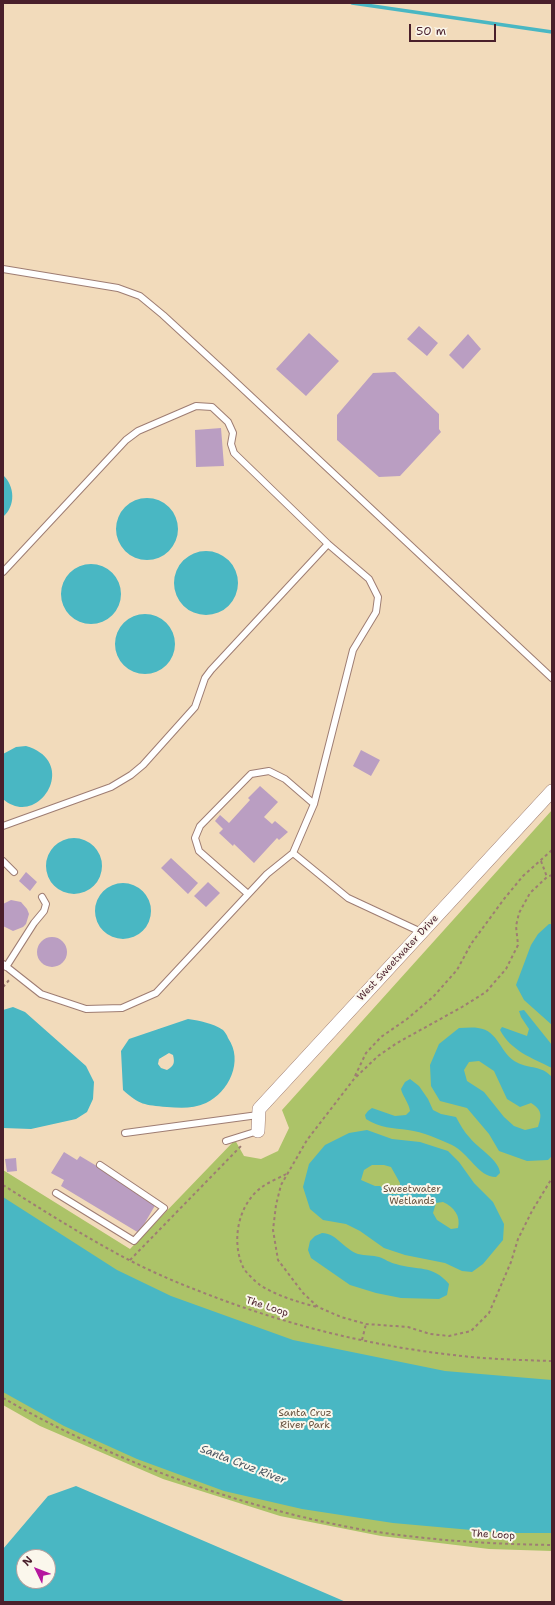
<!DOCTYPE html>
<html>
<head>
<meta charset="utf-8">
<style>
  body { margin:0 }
  #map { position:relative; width:555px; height:1605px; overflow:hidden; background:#f2dbbb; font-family:"Shantell Sans",sans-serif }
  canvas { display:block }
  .frame { position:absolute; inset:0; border:4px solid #4a1f2b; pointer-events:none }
  .north { position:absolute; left:16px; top:1549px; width:40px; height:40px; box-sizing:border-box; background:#fbf7ec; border:1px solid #b4a19f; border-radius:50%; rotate:313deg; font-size:11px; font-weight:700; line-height:16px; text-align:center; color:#4a1f2b }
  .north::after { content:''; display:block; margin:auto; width:14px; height:18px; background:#b5179e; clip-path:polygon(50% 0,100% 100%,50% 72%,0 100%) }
  .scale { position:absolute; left:409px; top:24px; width:87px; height:18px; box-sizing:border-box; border:2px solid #4a1f2b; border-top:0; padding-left:5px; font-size:12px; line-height:14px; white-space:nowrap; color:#4a1f2b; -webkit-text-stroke:3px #fbf7ec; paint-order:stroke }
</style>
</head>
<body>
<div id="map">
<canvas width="555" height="1605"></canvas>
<div class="frame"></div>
<div class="north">N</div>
<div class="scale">50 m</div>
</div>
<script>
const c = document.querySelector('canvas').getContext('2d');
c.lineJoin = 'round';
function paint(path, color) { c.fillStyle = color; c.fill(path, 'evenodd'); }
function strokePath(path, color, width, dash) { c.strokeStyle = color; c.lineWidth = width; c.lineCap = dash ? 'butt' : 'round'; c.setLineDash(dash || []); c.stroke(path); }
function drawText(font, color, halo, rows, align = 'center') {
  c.font = font + ' "Shantell Sans",sans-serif'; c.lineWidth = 4; c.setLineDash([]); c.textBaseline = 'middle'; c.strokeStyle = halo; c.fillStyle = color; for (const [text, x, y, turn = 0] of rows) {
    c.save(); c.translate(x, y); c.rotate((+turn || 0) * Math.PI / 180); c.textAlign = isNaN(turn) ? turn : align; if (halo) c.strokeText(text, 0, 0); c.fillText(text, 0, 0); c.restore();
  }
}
paint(new Path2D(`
  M552,810V1551L489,1549L381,1536L280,1516L163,1479L40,1426L3,1405V1170L130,1249L235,1140L244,1156L261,1159L278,1151L289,1128L282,1110Z`), '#acc368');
paint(new Path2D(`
  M3,475C15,486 16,506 3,517Z
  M116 529a31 31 0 1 1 62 0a31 31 0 1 1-62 0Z
  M174 583a32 32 0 1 1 64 0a32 32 0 1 1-64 0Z
  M61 594a30 30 0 1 1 60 0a30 30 0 1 1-60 0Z
  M115 644a30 30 0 1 1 60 0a30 30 0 1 1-60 0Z
  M26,746C81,762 38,830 3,799V754L16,747Z
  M46 866a28 28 0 1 1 56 0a28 28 0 1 1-56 0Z
  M95 911a28 28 0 1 1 56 0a28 28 0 1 1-56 0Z
  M549,924H552V1025L524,1000L516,985L531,945L538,934Z
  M13,1007L25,1012L86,1066L94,1082L93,1099L87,1112L76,1119L31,1129L3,1128V1010Z
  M524,1010L552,1045V1068C532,1058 511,1051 500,1030L502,1027L527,1036L529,1029L521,1017L519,1011Z
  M188,1019C201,1021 212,1023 223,1030C225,1032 227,1035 228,1038C244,1061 229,1092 206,1103C193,1109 180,1108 167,1107C144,1105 140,1105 123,1090L121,1051L129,1039ZM169,1053L173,1055C175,1063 174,1066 167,1070L161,1068L158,1064L159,1059Z
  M459,1028C465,1028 472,1027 478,1028C499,1030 500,1055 518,1063C530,1069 541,1065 552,1077V1156L548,1160L527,1161L499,1151L489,1134L467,1108L440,1101L431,1086L430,1065L439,1044ZM479,1061L494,1071L507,1099L520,1107L531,1103C542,1110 542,1115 538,1127L525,1130L514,1126L504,1117L484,1092L467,1081L464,1070L469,1062Z
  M410,1079L419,1086L428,1099L433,1110L441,1114L456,1117C460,1124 464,1132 470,1138C478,1148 500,1161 500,1173L496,1177C478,1177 469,1153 452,1145C439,1139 423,1132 408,1130C393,1128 380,1128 366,1119L365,1115L368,1111L372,1108L395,1116L406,1115L410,1111C409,1103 403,1097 401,1089L405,1082Z
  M367,1130L392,1139L420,1142L448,1151L459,1162L474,1183L493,1202L504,1224L503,1240L483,1264L472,1272L462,1271L445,1263L405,1255L384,1248L360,1231L346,1224L323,1220L310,1209L303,1187L309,1164L325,1145L349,1133ZM372,1165H384L391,1167L400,1183L399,1194H390L380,1186H375L361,1180L364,1170ZM443,1202C454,1207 461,1216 458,1228L451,1229L437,1220L433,1213L436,1203Z
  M3,1197L117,1270L171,1296L293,1340L445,1371L552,1380V1533H505L393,1523L302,1509L224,1491L137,1459L64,1426L3,1392Z
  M322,1233C336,1233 344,1249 358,1254C365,1256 373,1255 379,1257C385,1259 390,1263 396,1264C418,1271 432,1264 449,1284L447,1295L439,1299L401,1298L376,1293L350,1285L311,1258L308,1250L310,1241L315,1236Z
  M76,1486L346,1602H3V1549L48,1496ZM24,1557H48V1581H24Z`), '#49b7c3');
strokePath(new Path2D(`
  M352,3L552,32`), '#49b7c3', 3.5);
paint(new Path2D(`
  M419,326L438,343L427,356L407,339Z
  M309,333L339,361L306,396L276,369Z
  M468,334L481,349L463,369L449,355Z
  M395,372L439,414V429L441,432L400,476L379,477L337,440V415L373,373Z
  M221,428L224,466L196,467L195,430Z
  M361,750L380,760L371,776L353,766Z
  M260,786L278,802L264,817L272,824L275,821L288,832L279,840L277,838L254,863L234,844L233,846L219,833L223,829L215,821L220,815L229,823L250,800L248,798Z
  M171,858L198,883L188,894L161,868Z
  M26,872L37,882L30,891L19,881Z
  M208,882L220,893L206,907L194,896Z
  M11,900L21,902L27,909L29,914L26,924L23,927L13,931L3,926V904Z
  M37 952a15 15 0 1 1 30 0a15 15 0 1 1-30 0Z
  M64,1152L77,1160L80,1156L157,1202L139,1233L61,1186L64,1180L51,1173Z
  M16,1158L17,1171L7,1172L5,1159Z`), '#ba9ec2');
const service = new Path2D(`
  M3,269L118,288L140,296L163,315L226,373L552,678
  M3,572L126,440L138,431L196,406L212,407L228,422L233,433L231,444L234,453L328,544L369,579L378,597L376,612L353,650L314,804L293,853L267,874L156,993L122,1008L86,1009L41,994L3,964
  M3,826L111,787L131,775L143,765L195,707L205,678L211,670L328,544
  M293,853L348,898L421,932
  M3,861L14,872
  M248,894L199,851L195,838L200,826L251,774L269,771L285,779L314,804
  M6,967L34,923L44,911L46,904L42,897
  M125,1133L258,1115
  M226,1141L258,1131
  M56,1193L134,1241L164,1208L100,1165`);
const minor = new Path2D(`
  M258,1131L259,1109L552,791`);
strokePath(service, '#9e7d73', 8);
strokePath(minor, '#9e7d73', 14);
strokePath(new Path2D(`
  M541,861L547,877
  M552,875L547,877L530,893L519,913L516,926L518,945L506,969L486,992L462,1007L397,1043L378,1056L354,1079L307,1140L281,1185L276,1205L273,1230L278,1260L303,1293L318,1307L341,1317L366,1324L408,1327L430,1334L449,1336L471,1331L489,1313L511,1262L518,1239L532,1211L552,1178
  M3,987L10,979
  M355,1076L366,1053L381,1037L407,1019L433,997L457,970L471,944L504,899L523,876L552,850
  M286,1174C279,1178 269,1182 262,1187C238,1204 231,1241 243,1267C246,1273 255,1281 260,1285C277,1296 298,1302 317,1307
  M3,1185C39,1208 76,1231 114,1252C141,1267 170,1280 199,1291C280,1323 365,1345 453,1355C485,1359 519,1360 552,1361
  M130,1260L242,1145
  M362,1340L366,1324
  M3,1398C113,1461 235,1506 359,1529C423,1540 488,1544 552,1545`), '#9e7d73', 2, [3, 3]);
strokePath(service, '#fff', 6);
strokePath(minor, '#fff', 13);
drawText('10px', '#4a1f2b', '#fbf7ec', [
  ["West Sweetwater Drive",398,958,-47],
  ["The Loop",267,1307,18],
  ["The Loop",493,1535,3]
]);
drawText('10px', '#67503d', '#fbf7ec', [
  ["Sweetwater",412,1189],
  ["Wetlands",412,1201],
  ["Santa Cruz",305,1413],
  ["River Park",305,1425]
]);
drawText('italic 11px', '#4a5460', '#fbf7ec', [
  ["Santa Cruz River",243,1465,21]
]);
</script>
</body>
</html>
